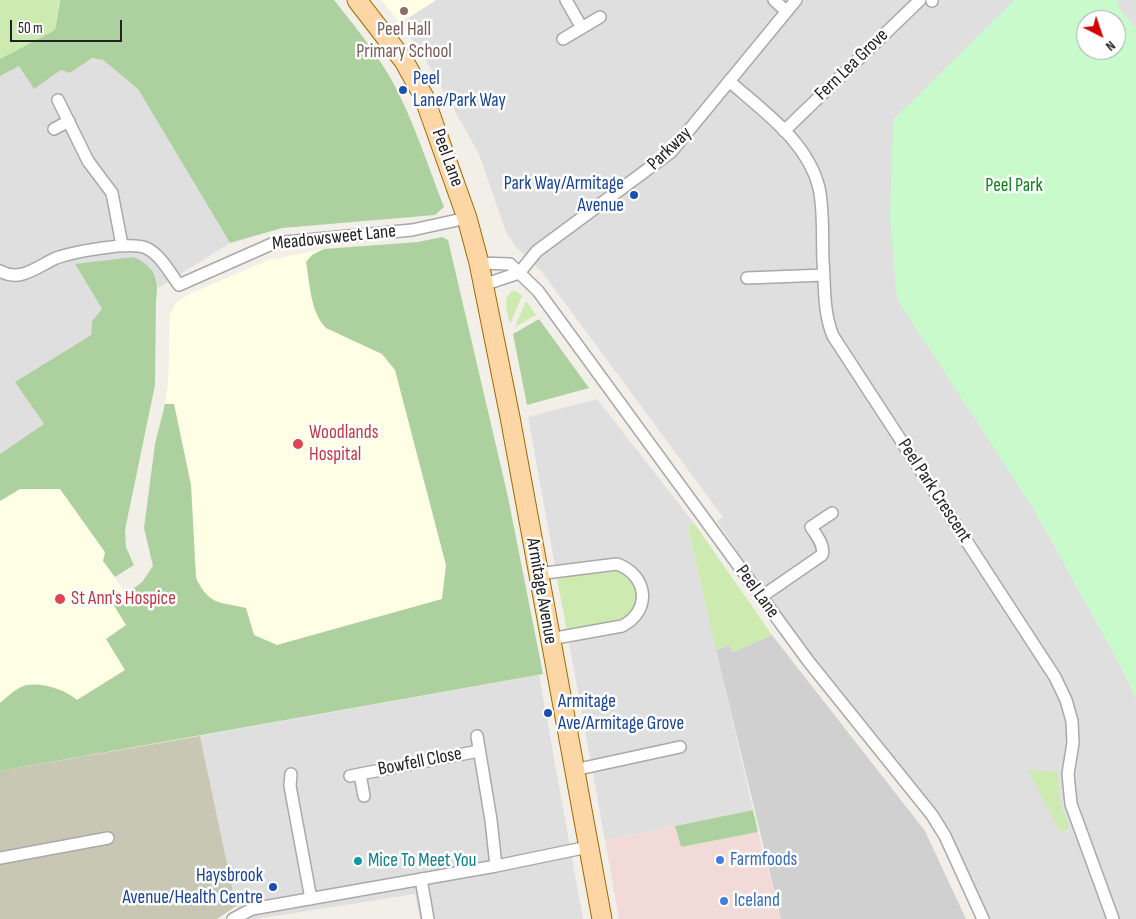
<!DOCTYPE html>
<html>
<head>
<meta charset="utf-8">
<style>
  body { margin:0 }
  #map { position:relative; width:1136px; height:919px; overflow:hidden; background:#f2efe9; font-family:"Sofia Sans Condensed",sans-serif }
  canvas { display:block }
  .north { position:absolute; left:1076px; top:10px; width:50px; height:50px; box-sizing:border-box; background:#fff; border:1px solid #a7a7a7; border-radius:50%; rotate:139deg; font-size:14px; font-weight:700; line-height:20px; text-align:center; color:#222 }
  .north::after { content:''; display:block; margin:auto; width:18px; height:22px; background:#d40000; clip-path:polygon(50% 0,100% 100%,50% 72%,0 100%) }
  .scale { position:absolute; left:10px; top:20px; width:112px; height:22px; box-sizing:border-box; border:2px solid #222; border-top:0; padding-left:6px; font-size:15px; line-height:18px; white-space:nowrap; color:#222; -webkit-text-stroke:4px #fff; paint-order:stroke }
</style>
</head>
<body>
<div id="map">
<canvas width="1136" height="919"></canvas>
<div class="north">N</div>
<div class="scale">50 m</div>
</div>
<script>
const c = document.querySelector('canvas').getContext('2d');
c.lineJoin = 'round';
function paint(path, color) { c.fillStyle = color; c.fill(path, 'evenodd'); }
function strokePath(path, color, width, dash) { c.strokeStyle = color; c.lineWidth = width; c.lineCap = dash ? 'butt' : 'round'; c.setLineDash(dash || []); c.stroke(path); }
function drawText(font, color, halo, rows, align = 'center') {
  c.font = font + ' "Sofia Sans Condensed",sans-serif'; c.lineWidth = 5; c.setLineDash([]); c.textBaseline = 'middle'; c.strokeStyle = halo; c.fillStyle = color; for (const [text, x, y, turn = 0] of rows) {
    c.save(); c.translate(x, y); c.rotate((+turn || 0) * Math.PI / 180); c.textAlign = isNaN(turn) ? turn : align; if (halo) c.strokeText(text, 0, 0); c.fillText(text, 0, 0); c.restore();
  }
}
paint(new Path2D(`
  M436,0H1015L893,120L1036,513L1118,661L1136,698V919H989L947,826L774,607L717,521L723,517L542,272L516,247L506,232L479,154L421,51L400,23Z
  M1118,0H1136V28L1119,9Z
  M92,58L103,60L138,89L230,243L158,288L156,277L91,264L75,265L102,309L92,321L91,335L15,382L45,425L0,454V76L19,65L34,88L61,70L70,73Z
  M597,399L694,523L688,527L753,810L605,840L528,417Z
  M539,675L583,919H420L415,894L256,919H247L236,906L200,736Z`), '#e0dfdf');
paint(new Path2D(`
  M675,826L681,847L758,832L781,919H619L605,840Z`), '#f2dad9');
paint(new Path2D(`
  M381,0H436L400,23Z
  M324,249L312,255L326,328L382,354L395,370L446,565L442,599L277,645L254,635L246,608L210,600L202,591L196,578L191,485L174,404H165L168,384L170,315L176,303L189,294L269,260Z
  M20,489H60L105,553L103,561L126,594L113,604L126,625L125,670L77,700L20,687L0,703V501Z`), '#ffffe5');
paint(new Path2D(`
  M772,635L925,831L966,919H781L716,650L729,645L733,652Z`), '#d0d0d0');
paint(new Path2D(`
  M200,736L236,906L217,919H0V771Z`), '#c7c7b4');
paint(new Path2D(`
  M0,0H59L55,30L0,59Z
  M512,291H516L522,296L510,324C508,313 501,299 512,291Z
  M526,301L536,315L515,327Z
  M694,523L772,635L733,652L729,645L716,650L688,527Z
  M612,569C622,571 629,576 633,585C651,624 589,626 567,630L557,579Z
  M1028,770L1058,772L1059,798L1069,828L1060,832Z`), '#cdebb0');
paint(new Path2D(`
  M60,0H334C354,25 374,50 390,77C413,118 427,164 444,207L435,215L282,228L230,243L138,89L103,60L92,58L70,73L61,70L34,89L19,66L0,76V59L55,30Z
  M442,237L448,240L508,497L543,674L0,771V703C6,698 12,692 19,688C34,679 65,689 77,700L125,670L106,639L126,625L113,604L142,582L153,566L144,528L155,444L165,404H174L191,485L196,578C209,605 219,602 246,608L254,635L277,645L442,599L446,565L395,370L382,354L326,328C310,311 310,284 306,262L312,255L324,249L418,242Z
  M134,257C153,266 160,278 156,300L155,385L125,530L126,547L134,565L115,577L103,561L105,552L60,489H20L0,501V454L44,424L15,382L91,335L92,321L102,309L75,264Z
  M539,319L589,388L527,405L513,334Z
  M753,810L758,832L681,847L675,826Z`), '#add19e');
paint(new Path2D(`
  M1015,0H1118L1119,9L1136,28V698L1118,661L1036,513L897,299L890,218L893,120ZM1086,20H1116V50H1086Z`), '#c8facc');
const minor = new Path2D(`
  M566,0L582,28
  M774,0L786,11
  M932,0V1
  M563,39L600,17
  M729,81C763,111 808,142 819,188C824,211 822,237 823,261C825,286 823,312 833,336L1055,677L1066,700L1072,721L1073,743L1068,774L1071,804L1113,919
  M58,100L88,161L112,193L122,245
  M54,129L69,121
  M784,131L920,0
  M479,263L510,264L538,291L809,662L932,815L945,836L983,919
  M0,271C20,283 38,266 56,258C73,252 130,241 146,248C160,254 170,273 179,285L274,243L412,230L467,218
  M747,278L824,275
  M483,285L519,273L537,251L671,152L796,0
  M537,574L617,564C648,575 652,611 622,626L550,639
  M761,597L822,555C825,545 816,535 811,527L832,513
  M477,736L491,820L496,866
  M574,770L680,747
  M291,774L290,786L311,899
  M360,774L364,796
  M350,776L479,751
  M0,858L108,838
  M421,879L428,919
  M233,919L252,909L496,866L588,847`);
const primary = new Path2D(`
  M357,0L404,61L424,97L467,218L479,263L510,417L602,919`);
strokePath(minor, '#a9a9a9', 14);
strokePath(primary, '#a06b00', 21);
strokePath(minor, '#fff', 11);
strokePath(primary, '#fcd6a4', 19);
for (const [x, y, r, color] of [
  [404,11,5,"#8d6e63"],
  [403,90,5,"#1a4fb4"],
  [634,195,5,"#1a4fb4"],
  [298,444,6,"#e0444e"],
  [60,599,6,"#e0444e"],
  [548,713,5,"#1a4fb4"],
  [720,860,5,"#3f7fe0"],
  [358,861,5,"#0f9aa8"],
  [273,887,5,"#1a4fb4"],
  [724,901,5,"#3f7fe0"]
]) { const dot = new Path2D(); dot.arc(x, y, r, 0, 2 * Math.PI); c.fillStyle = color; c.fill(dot); strokePath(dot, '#fff', 2); }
drawText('19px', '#785e54', '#fff', [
  ["Peel Hall",404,30],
  ["Primary School",404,52]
]);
drawText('19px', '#222', '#fff', [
  ["Fern Lea Grove",852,65,-44],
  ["Parkway",670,149,-44],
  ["Peel Lane",447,158,70],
  ["Meadowsweet Lane",334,238,-6],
  ["Peel Park Crescent",934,491,57],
  ["Armitage Avenue",541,591,80],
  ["Peel Lane",757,592,54],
  ["Bowfell Close",420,762,-11]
]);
drawText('19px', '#164399', '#fff', [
  ["Peel",413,79],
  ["Lane/Park Way",413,101],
  ["Park Way/Armitage",624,184,"right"],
  ["Avenue",624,206,"right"],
  ["Armitage",558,702],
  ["Ave/Armitage Grove",558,724],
  ["Haysbrook",263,876,"right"],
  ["Avenue/Health Centre",263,898,"right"]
], 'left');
drawText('19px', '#0c8416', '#fff', [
  ["Peel Park",1014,186]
]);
drawText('19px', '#be3a42', '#fff', [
  ["Woodlands",309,433],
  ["Hospital",309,455],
  ["St Ann's Hospice",71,599]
], 'left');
drawText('19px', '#366cbe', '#fff', [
  ["Farmfoods",730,860],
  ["Iceland",734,901]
], 'left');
drawText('19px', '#0d838f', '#fff', [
  ["Mice To Meet You",368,861]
], 'left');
</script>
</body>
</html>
